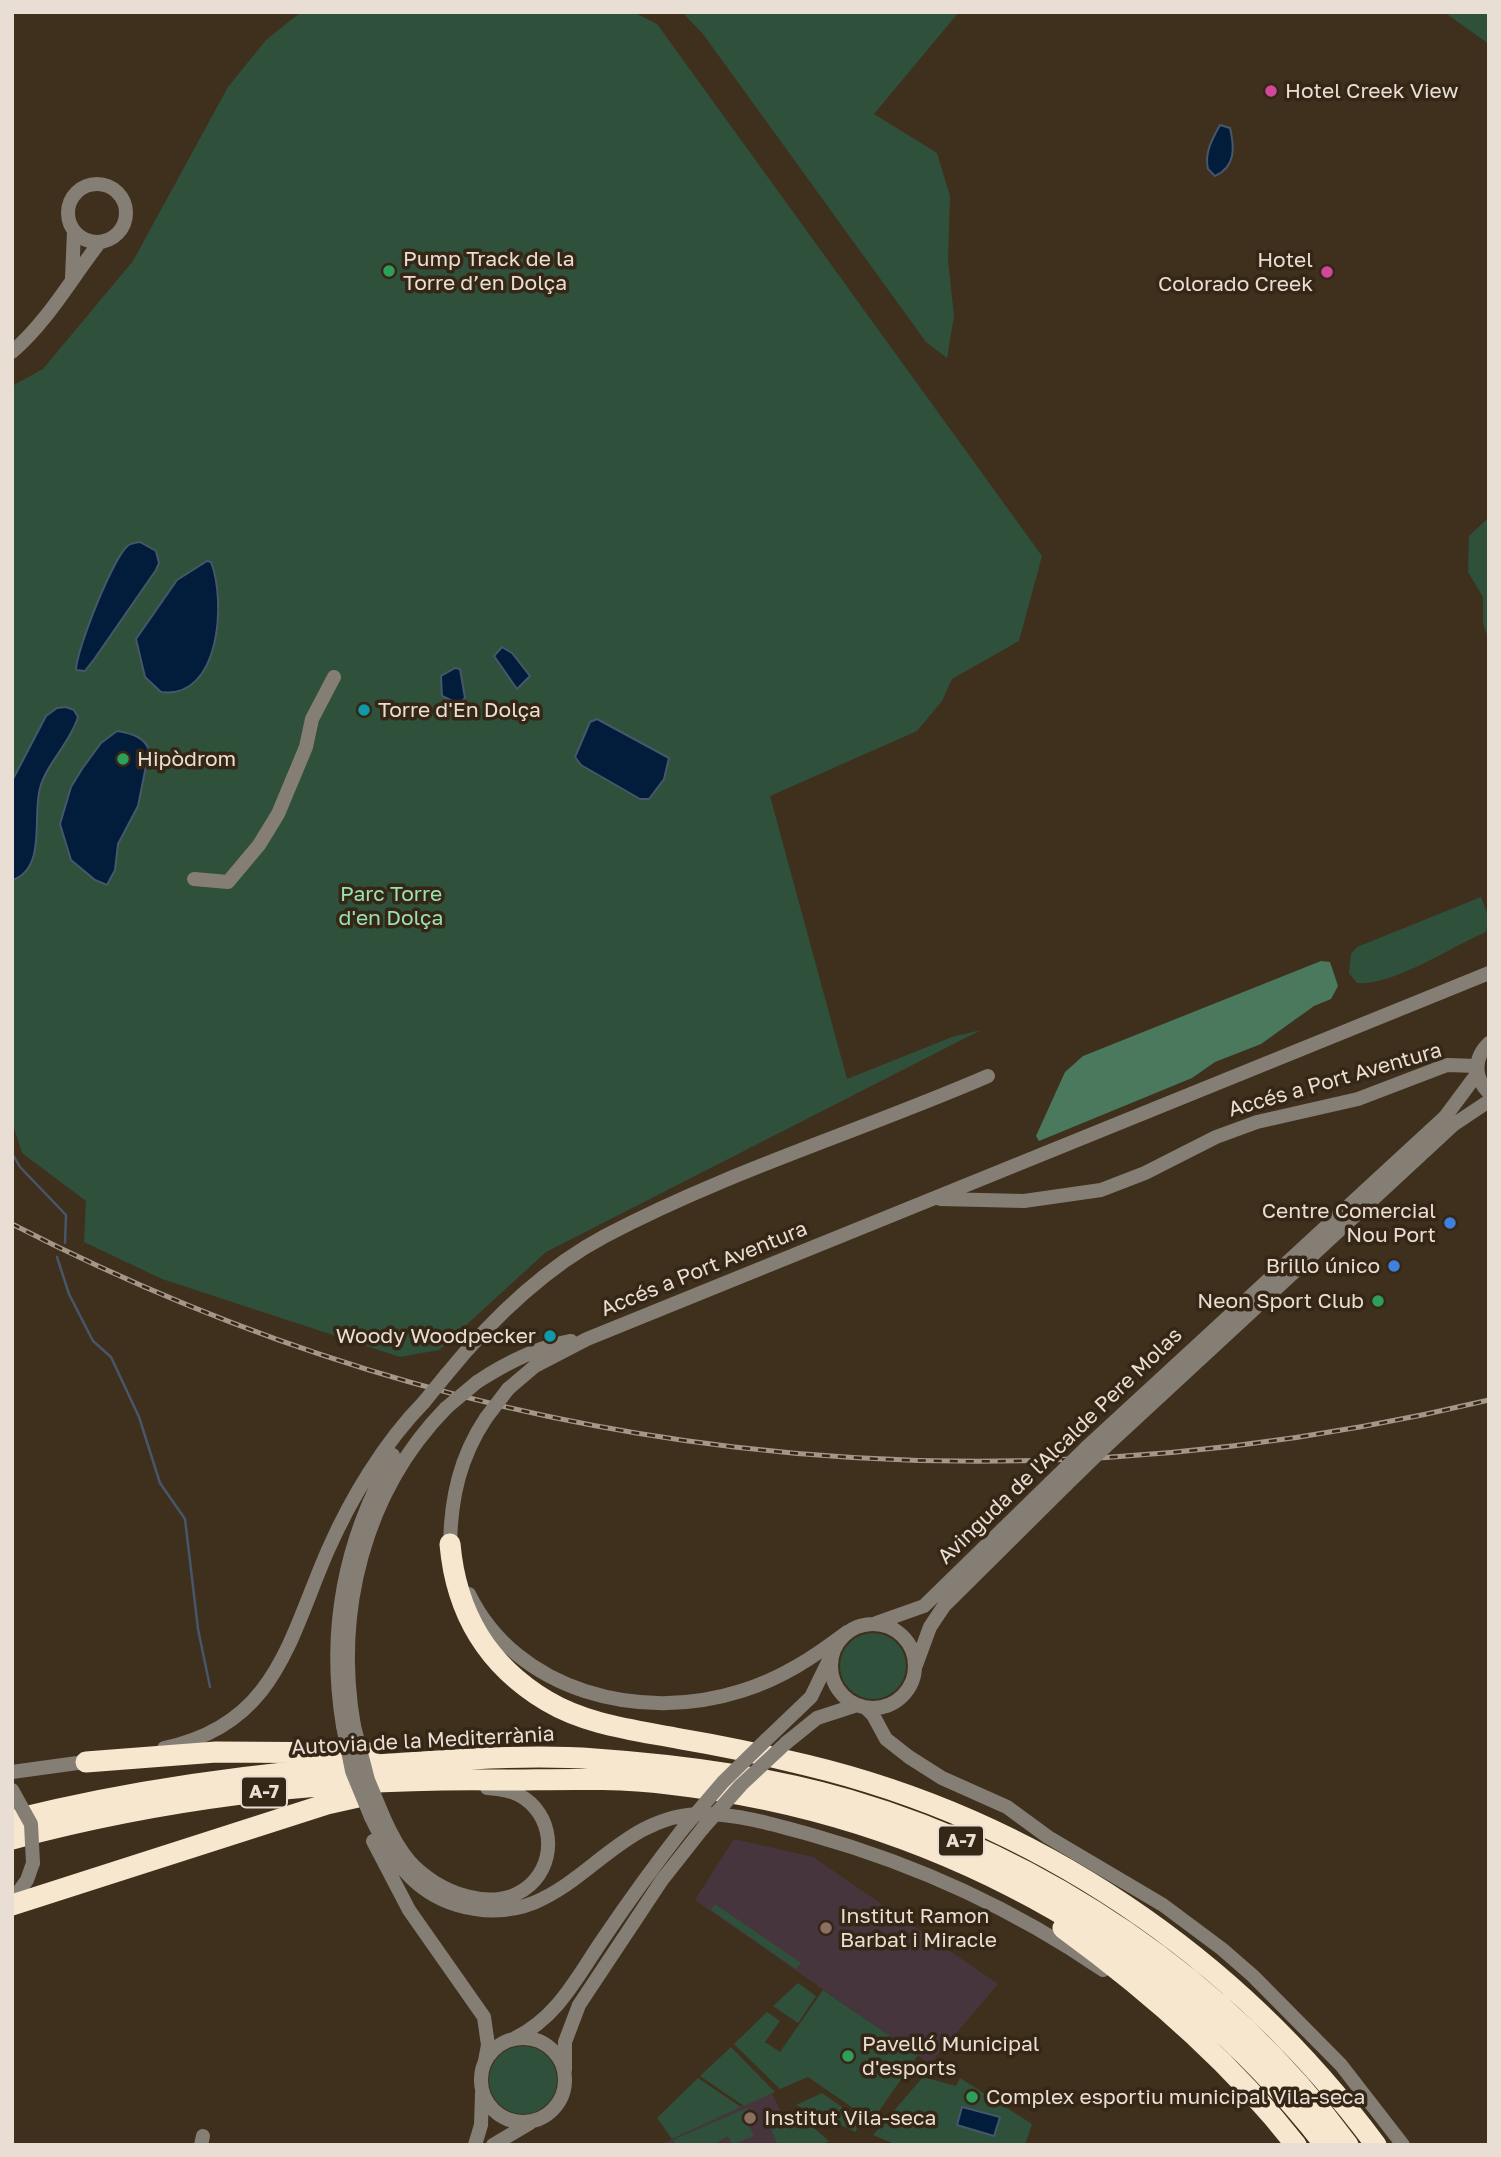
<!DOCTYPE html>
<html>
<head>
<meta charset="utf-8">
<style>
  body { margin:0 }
  #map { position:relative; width:1501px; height:2157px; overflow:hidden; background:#3f301e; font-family:"Golos Text",sans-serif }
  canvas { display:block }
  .frame { position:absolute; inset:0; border:14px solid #e8ded3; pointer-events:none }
</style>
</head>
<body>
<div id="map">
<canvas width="1501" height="2157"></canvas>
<div class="frame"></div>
</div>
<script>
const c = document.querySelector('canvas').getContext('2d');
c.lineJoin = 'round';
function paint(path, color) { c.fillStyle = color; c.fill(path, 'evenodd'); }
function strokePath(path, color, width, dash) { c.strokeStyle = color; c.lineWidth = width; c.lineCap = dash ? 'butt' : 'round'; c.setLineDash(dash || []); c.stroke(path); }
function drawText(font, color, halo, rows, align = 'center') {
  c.font = font + ' "Golos Text",sans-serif'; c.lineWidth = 7; c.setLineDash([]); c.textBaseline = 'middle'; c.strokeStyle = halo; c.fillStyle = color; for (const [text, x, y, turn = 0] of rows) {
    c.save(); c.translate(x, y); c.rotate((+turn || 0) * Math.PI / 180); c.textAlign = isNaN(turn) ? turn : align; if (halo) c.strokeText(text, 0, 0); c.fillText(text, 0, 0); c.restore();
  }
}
paint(new Path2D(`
  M734,1839L813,1857L998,1984L930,2064L695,1900Z
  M771,2092L798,2145H660Z`), '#47353e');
paint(new Path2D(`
  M301,12H633L657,24L1042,556L1019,641L952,679L942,701L917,731L770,796L847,1079L952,1037L981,1030L546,1252L439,1350L400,1357L162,1279L84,1242L86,1201L22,1153L12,1122V386L43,369L133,261L228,87L266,40Z
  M682,12H959L874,114L937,153L950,196L948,260L954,316L947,358L926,342L703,34Z
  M1444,12H1489V44Z
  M1489,517V642L1483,623V597L1468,572L1469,536Z
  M1481,897L1489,918L1486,932C1451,947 1393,986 1357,983L1349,973L1351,954L1357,947Z
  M840 1666a33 33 0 1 1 66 0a33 33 0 1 1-66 0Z
  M715,1904L801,1963L796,1969L711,1910Z
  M798,1983L816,1996L798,2023L773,2006Z
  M823,1990L918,2055L872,2121L808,2077L780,2089L734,2044L767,2012L780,2021L765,2042L780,2052Z
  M489 2080a34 34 0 1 1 68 0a34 34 0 1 1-68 0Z
  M731,2047L775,2092L744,2106L700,2076Z
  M923,2077L956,2086L960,2078L1032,2124L1025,2145H897L873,2135Z
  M698,2078L741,2107L672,2139L657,2118Z
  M822,2093L859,2119L856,2132L796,2105Z
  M747,2108L754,2124L749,2126L754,2136L732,2145L728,2136L713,2145H676L673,2140Z
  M792,2114L804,2119L829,2141L822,2145H778L769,2125Z`), '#2f503b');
paint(new Path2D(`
  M1321,961L1330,962L1338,986L1331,999L1314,1006L1261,1044L1215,1062L1192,1078L1039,1141L1036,1136L1065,1072L1083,1056Z`), '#4b795d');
const water = new Path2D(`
  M1220,125L1230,128C1235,149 1235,167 1215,176L1208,169C1204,152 1213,138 1220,125Z
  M140,542L156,551L159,563L156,570L95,658L85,671L76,670C76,651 114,554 129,545C130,544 139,542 140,542Z
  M207,561L211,562C226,600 221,700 161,692L145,677L136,639L177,580Z
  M502,647L512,653L530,676L517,689L494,656Z
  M455,668L460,669L465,698L459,704L442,696L441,676Z
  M66,707L74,710L78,717C70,743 47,763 40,788C32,816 47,869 12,880V781L46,716L57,708Z
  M597,719L669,758L664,779L649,799H640L581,765L575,757L590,722Z
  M117,731C130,733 146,737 149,751L138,806L118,844L115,870L107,885L95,880L71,860L60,824L71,787L82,769L101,743Z
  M962,2107L1000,2117L994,2136L957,2125Z`);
paint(water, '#021c3b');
strokePath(water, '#475669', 2);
strokePath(new Path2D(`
  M12,1153L20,1167L66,1215L65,1243
  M57,1257L69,1294L93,1341L111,1357L139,1417L160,1483L185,1519L198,1629L210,1687`), '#475669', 2.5);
strokePath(new Path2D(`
  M68 213a29 29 0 1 1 58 0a29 29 0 1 1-58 0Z
  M72,278L74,231
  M12,352C48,321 71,279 100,242
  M194,879L228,882L259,845L278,814L306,747L312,719L334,677
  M1489,1043C1473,1058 1474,1078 1489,1093
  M940,1199L1024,1201L1101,1190L1145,1173L1216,1137L1257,1122L1358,1099L1447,1065L1477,1066
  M446,1375C490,1321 543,1269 605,1236C728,1171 861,1131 988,1076
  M477,1382C506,1363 537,1347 571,1341
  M508,1389L535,1366L587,1339L1489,973
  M1087,1447L1445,1117L1477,1074
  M1105,1447L1453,1125L1489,1101
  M453,1552L450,1544C451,1497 460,1457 486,1418
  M469,1594C517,1692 641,1723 741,1691C781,1679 814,1657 847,1632
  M876,1623L924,1606L1050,1483
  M831 1666a42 42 0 1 1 84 0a42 42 0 1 1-84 0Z
  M916,1665L930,1627L944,1606L1066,1485
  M866,1708L873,1715L886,1739L909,1757L942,1778L1007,1807L1048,1837L1163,1905L1222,1949L1253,1976L1341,2065L1403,2145
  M343,1726C327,1630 345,1539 393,1455
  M354,1726C334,1612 364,1492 446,1408
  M766,1740L811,1697L829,1660
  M786,1743L817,1718L857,1705
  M164,1748C276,1725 289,1639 328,1550C351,1498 384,1443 424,1402
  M12,1772L92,1761
  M383,1816C390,1832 398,1848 410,1862C437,1892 495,1916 530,1885C558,1860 553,1813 519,1795C510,1790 498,1789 487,1788
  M371,1817C390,1857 413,1892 457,1905C569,1938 601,1814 703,1814C740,1814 776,1825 812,1835C915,1864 1014,1909 1103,1970
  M373,1841L409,1910L484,2017L488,2045L485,2061
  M12,1901L27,1880L33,1863
  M481 2080a42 42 0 1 1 84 0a42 42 0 1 1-84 0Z
  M515,2038C558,2017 577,1977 603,1939C628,1902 654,1866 682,1830
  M565,2070V2042L579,2005L662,1880L703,1828
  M201,2145L203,2136
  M475,2145L481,2125L482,2093
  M493,2145L530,2123`), '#857e75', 14);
strokePath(new Path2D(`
  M450,1544C456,1613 487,1665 547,1701C587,1725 635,1730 681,1739C723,1746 765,1755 806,1765C1035,1820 1236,1956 1376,2145
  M86,1762L216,1752L369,1753
  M12,1820C136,1789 262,1772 390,1764C457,1760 527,1754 595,1759C681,1765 766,1776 849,1800C1046,1858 1225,1979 1348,2145
  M12,1839C169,1797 334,1778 496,1780C554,1780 612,1777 669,1784C927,1813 1164,1939 1325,2145
  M12,1905L327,1804L367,1795
  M1063,1928C1148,1990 1231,2062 1296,2145`), '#f7e7ce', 21);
const rail = new Path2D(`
  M12,1224C476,1463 982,1521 1489,1400`);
strokePath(rail, '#a39789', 5);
strokePath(rail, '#352615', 2.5, [8]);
strokePath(new Path2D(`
  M424,1402L446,1375
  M446,1408L477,1382
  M486,1418L508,1389
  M1050,1483L1087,1447
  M1066,1485L1105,1447
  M343,1726L352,1771L371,1817
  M354,1726L368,1780L383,1816
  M12,1790L31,1824L33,1863
  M703,1828L741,1785L786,1743
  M682,1830L723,1782L766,1740`), '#857e75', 14);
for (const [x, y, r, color] of [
  [1271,91,7,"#d1479c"],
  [389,271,7,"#2e9e5b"],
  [1327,272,7,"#d1479c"],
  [364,710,7,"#0f9aa8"],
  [123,759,7,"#2e9e5b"],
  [1450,1223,7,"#3f7fe0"],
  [1394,1266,7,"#3f7fe0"],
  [1378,1301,7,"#2e9e5b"],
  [550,1336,7,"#0f9aa8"],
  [826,1928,7,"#8d6e63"],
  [848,2056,7,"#2e9e5b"],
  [972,2097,7,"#2e9e5b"],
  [750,2118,7,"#8d6e63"]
]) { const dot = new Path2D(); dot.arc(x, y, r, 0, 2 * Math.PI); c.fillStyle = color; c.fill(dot); strokePath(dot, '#352615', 2.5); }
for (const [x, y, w] of [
  [264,1792,46],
  [961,1841,46]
]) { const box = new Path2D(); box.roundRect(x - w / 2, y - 15.5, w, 31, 5); c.fillStyle = '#352615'; c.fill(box); strokePath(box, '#e8ded3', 2); }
drawText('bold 19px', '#e8ded3', null, [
  ["A-7",264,1792],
  ["A-7",961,1841]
]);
drawText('21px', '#e8ded3', '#352615', [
  ["Hotel Creek View",1285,91],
  ["Pump Track de la",403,259],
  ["Torre d’en Dolça",403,283],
  ["Hotel",1313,260,"right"],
  ["Colorado Creek",1313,284,"right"],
  ["Torre d'En Dolça",378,710],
  ["Hipòdrom",137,759],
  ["Centre Comercial",1436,1211,"right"],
  ["Nou Port",1436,1235,"right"],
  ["Brillo único",1380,1266,"right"],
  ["Neon Sport Club",1364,1301,"right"],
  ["Woody Woodpecker",536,1336,"right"],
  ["Institut Ramon",840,1916],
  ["Barbat i Miracle",840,1940],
  ["Pavelló Municipal",862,2044],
  ["d'esports",862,2068],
  ["Complex esportiu municipal Vila-seca",986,2097],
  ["Institut Vila-seca",764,2118]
], 'left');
drawText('21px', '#98e1b2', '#352615', [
  ["Parc Torre",391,894],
  ["d'en Dolça",391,918]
]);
drawText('21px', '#e8ded3', '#352615', [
  ["Accés a Port Aventura",1335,1080,-16],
  ["Accés a Port Aventura",704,1269,-22],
  ["Avinguda de l'Alcalde Pere Molas",1060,1446,-44],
  ["Autovia de la Mediterrània",423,1741,-3]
]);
</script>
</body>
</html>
